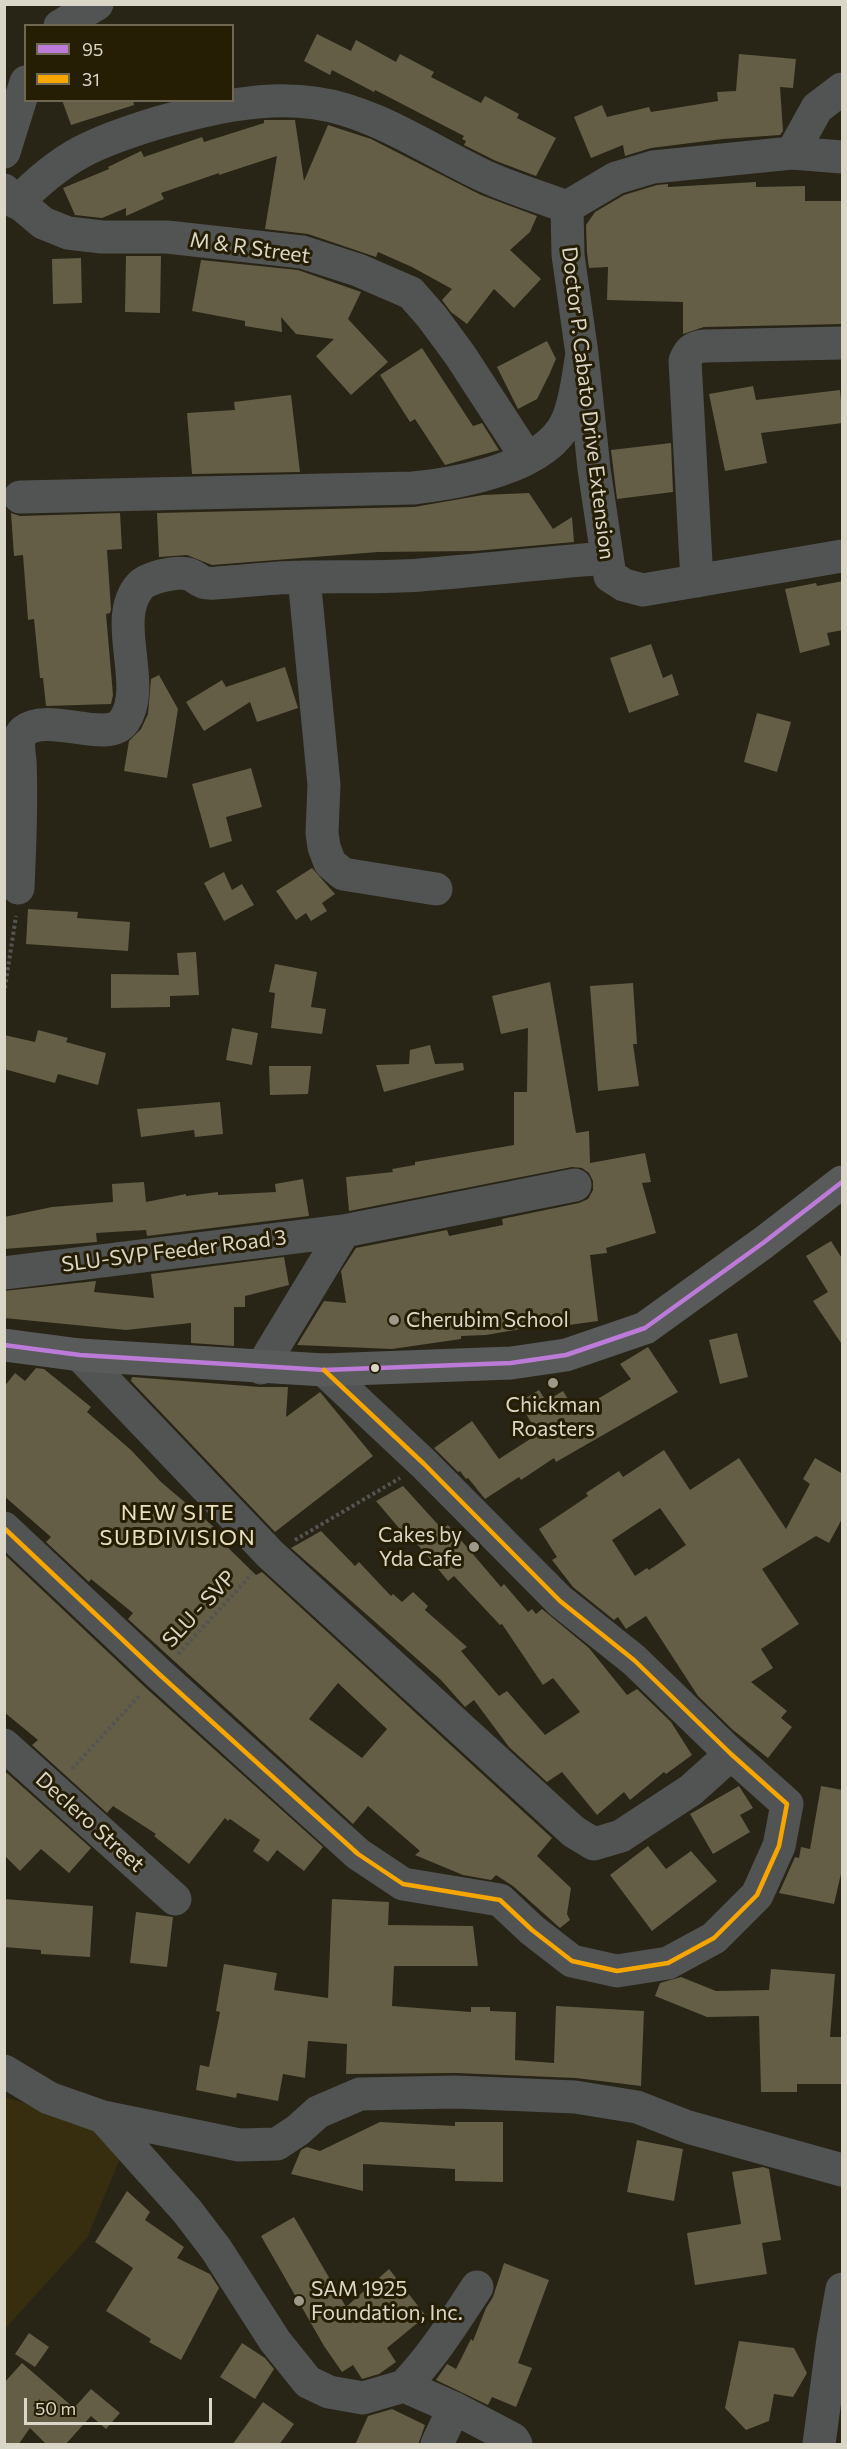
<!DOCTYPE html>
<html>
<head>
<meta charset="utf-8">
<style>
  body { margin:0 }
  #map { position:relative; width:847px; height:2449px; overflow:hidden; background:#282416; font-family:Commissioner,sans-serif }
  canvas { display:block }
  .frame { position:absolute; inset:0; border:6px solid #dbd7c8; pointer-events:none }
  .legend { position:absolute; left:24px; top:24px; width:210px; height:78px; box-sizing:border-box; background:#251e05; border:2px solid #6e6853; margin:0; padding:8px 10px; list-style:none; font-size:18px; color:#dbd7c8 }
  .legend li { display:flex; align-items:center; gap:12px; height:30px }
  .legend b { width:30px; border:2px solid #6e6853 }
  .scale { position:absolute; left:24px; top:2398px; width:188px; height:27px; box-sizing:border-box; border:3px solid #dbd7c8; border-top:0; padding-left:8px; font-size:18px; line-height:21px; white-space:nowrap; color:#dbd7c8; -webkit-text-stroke:4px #251e05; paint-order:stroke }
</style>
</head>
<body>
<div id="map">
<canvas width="847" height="2449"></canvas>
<div class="frame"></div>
<ul class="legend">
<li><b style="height:8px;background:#bd7bd9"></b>95</li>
<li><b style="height:8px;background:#f7a600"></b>31</li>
</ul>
<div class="scale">50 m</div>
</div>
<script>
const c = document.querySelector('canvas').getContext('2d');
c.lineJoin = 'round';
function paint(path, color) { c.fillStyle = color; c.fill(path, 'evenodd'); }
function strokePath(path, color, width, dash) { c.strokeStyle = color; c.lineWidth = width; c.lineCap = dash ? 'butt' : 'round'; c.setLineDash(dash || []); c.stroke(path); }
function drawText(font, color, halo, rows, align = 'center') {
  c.font = font + ' Commissioner,sans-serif'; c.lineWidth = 6; c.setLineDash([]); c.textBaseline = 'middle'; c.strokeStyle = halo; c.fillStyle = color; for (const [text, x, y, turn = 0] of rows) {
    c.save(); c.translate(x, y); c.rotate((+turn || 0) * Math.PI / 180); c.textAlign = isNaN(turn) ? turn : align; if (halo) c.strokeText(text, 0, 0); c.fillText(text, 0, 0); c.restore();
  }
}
paint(new Path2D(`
  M5,2097L97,2125L122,2154L87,2238L5,2329Z`), '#372e0f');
paint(new Path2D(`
  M317,34L351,51L356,40L396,62L400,54L434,72L431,77L481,103L485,96L519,114L517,118L556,138L536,176L496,161L464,145L466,141L462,139L464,136L375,90L374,92L332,70L330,75L304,61Z
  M739,54L796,59L793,88L780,87L783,131L780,135L723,139L651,148L625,156L623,145L591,158L574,117L602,105L607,117L649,107L651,112L718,101L717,92L736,91Z
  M62,100H133L134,105L71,125Z
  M264,120H295L304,181L328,125L371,139L481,195L537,216L530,232L510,250L541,279L514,308L494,289L467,324L451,312L442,300L452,289L412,267L378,252L376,257L308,234L265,229L277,156L219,175V173L161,193L164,199L126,216V208L102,218L75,215L63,188L109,169L108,167L141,151L144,157L202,137L204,142L264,123Z
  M756,182V187L805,186V201H843V324L704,327L683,334V302L607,300L608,267L589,268L587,253L586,225L595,212L624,195L657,185L668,184V187Z
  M126,256H161L160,313L125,312Z
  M81,258L82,303L53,304L52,259Z
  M201,260L298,270L361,292L348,319L388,362L351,395L316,356L334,339L296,334L281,317L282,332L245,326V321L192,311Z
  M547,341L556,359L549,375L537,399L518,409L497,367Z
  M422,348L473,426L482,423L499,450L445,465L415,419L410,422L380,375Z
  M753,386L756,400L840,390L843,423L761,433L767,463L725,471L709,394Z
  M291,395L300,472L192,474L187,413L235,410L234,402Z
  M671,443L673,492L617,499L611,450Z
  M529,493L553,529L572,517L574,542L474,551L378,552L212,565L187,555L159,557L157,513L414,507L483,495Z
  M11,513L20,516L120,513L122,549L107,550L111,609L110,613L106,614L113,695L111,704L46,706L43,678H40L34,619L28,620L23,555L14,556Z
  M843,581V630L827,633L830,645L800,653L785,589L816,583L817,586Z
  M651,644L663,678L672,674L679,695L629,713L610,658Z
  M285,667L298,708L257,722L250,702L204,731L186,702L222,680L226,687Z
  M159,675L178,709L167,778L124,771L129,741L141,729L148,714L151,679Z
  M757,713L791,722L777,772L744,762Z
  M251,768L262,807L226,817L232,841L210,848L192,784Z
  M312,868L335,894L322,903L327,911L311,921L306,913L296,920L276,891Z
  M224,872L232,890L242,884L254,905L224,921L204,883Z
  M28,909L78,912L77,918L130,922L128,951L26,944Z
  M196,952L199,995L170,996V1007L111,1008V974L179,975L177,953Z
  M275,964L317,972L311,1007L326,1009L322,1034L271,1028L275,993L269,992Z
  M550,982L576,1133L589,1131L590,1163L645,1153L651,1182L642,1183L656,1233L606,1248L607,1253L590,1255L598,1321L562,1326L561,1322L486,1335L461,1336V1339L392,1349L297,1345L324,1301L346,1303L341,1271L356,1248L447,1230L449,1236L503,1225L502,1219L579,1203L588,1199L593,1190V1181L589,1173L582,1168L572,1167L349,1211L346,1177L393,1172L392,1169L415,1165V1162L514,1145V1092H527L528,1028L501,1034L492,996Z
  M633,983L637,1044H633L639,1086L598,1091L590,986Z
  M232,1028L258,1033L252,1065L226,1060Z
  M38,1030L68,1038L66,1042L106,1053L98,1085L58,1074L55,1083L4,1069V1035L35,1042Z
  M430,1045L435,1064L463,1063L464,1070L384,1092L376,1065L409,1064L410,1050Z
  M269,1066H311L308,1094L270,1095Z
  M220,1102L223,1134L195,1137L194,1130L141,1137L137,1109Z
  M303,1179L309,1216L147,1236L146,1230L96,1233L97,1242L4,1249V1217L52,1207L113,1202L112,1184L144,1182L146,1202L186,1194V1196L218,1192V1195L276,1192L275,1184Z
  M831,1241L843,1260V1346L813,1301L828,1292L806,1256Z
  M284,1257L289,1285L245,1296V1307H234V1346L191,1343V1323L126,1330L4,1318V1291L96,1281L94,1292L154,1298L151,1274Z
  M737,1333L748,1377L720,1384L709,1340Z
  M648,1347L678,1392L556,1462L554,1458L521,1480L519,1477L485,1499L468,1478L466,1479L460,1471L458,1472L434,1448L472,1421L499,1459L538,1434L519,1402L539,1390L546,1401L563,1391L576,1412L631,1379L620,1364Z
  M36,1368L44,1369L91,1407L87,1412L131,1450L161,1482L221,1533L217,1537L256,1575L262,1572L552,1838L537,1856L571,1888L567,1914L570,1920L560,1928L513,1886L496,1875L491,1880L463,1875L415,1855L420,1851L368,1806L353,1824L128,1619L133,1613L91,1579L89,1582L46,1542L51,1537L4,1496V1387L15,1373L25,1381ZM338,1683L387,1729L362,1758L309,1719Z
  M132,1377L260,1387H288L286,1417L320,1392L373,1456L275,1532L131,1381Z
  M664,1450L690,1490L739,1458L786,1529L810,1484L803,1479L815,1458L843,1474V1517L829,1543L816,1536L762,1569L799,1624L761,1649L773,1668L751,1682L787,1711L781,1718L792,1727L768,1758L733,1730L698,1696L646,1616L626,1629L618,1617L614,1620L573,1587L552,1560L557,1557L539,1529L588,1496L586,1493L619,1471L623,1477ZM660,1508L686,1545L649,1570L647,1568L635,1576L612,1540Z
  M403,1486L442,1529L448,1525L501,1587L504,1584L528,1612L532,1609L536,1614L542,1609L589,1648L627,1695L637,1689L671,1722L692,1755L666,1774L664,1772L630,1800L624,1792L597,1815L562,1772L547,1782L509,1747L474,1700L465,1707L441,1680L291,1548L321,1531L355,1566L359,1562L391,1596L393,1594L402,1602L413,1592L428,1606L425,1610L467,1647L461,1651L499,1696L507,1691L545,1735L580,1712L553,1678L543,1685L502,1624L500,1625L454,1576L448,1581L413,1539L410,1541L376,1501Z
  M4,1554L146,1688L323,1847L304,1871L277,1850L268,1862L253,1851L260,1840L230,1819L228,1821L225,1818L189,1864L154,1836L156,1834L113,1806L107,1813L32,1745L38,1740L4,1712Z
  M7,1773L91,1848L69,1873L41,1849L20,1871L4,1855V1775Z
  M739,1786L753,1808L740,1815L750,1832L713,1854L690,1814Z
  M821,1786L843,1790V1865L834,1904L779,1893L795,1857L799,1858L801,1847L810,1849Z
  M648,1846L666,1869L691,1851L717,1881L652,1931L610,1875Z
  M4,1899L93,1906L90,1957L41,1954V1950L4,1947Z
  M332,1899L389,1902L388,1925L473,1926L478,1966H394L392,2006L471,2012V2007H490V2011L516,2012L515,2060L554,2063L556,2006L644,2011L641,2086L576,2078L456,2073L346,2074L347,2044L308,2041L305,2078L283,2074L278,2101L237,2093L236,2098L196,2090L200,2065L209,2067L220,2012L216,2011L224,1964L277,1973L274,1990L328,1998Z
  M136,1912L173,1917L167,1967L130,1963Z
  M771,1969L835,1974L830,2037H843V2084H797V2092H761L759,2016L707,2017L655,1996L660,1983L681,1977L716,1991L769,1990Z
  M380,2122L455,2126V2122H503V2182L455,2181V2169L363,2164V2191L291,2174L301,2150L307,2147L320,2151Z
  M637,2140L683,2149L674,2201L627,2192Z
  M763,2167L769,2169L781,2240L762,2243L767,2274L695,2285L687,2233L741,2224L732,2172Z
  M127,2191L150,2212L145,2220L184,2247L177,2258L210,2274L219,2288L181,2360L149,2342L151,2339L106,2311L133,2268L95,2242Z
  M294,2217L346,2307L389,2269L426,2316L387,2348L396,2362L379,2374L362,2379L353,2365L342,2372L324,2346L261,2236Z
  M504,2263L549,2280L518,2363L532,2368L516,2407L492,2397L488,2405L436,2380L447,2364L456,2369L471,2339L473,2341L486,2308L493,2297Z
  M29,2333L49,2347L35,2367L15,2354Z
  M739,2341L794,2348L807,2373L793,2397L774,2394L769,2421L746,2430L725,2408Z
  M242,2343L265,2358L274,2369L255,2399L220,2377Z
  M22,2363L74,2408L91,2389L120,2413L106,2429L91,2416L65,2445H47L30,2428L18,2445H4V2383Z
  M263,2402L294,2424L279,2445H232Z
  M392,2409L425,2425L418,2445H355L368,2416Z`), '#645e46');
strokePath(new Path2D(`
  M4,994L16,916
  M295,1540L400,1478
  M178,1654L252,1574
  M72,1769L140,1695`), '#545452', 4, [3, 3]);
strokePath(new Path2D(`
  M60,26L97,4
  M4,152L26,82
  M792,153L817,108L842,89
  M4,190L43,223L68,233L102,237H167L302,252L358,270L411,293L432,317L460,355L527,458
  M17,203C63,155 95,142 157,123C207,109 263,95 315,103C373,111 426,148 478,173C506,187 538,196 567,207
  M567,207L568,255L582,354L594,469L610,576L624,585L643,590L842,556
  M567,207L616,178L653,167L792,153L842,157
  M20,497L413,488C459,483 546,468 567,421C576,401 578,376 582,354
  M304,577L324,785L322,833L324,847L330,863L343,874L436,889
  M697,581L685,361C689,350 694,347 705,346L842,343
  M18,888C20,845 22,803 20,761C19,751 16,738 24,731C48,711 108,745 124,721C149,685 110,620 140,586C148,577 180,570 191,575C196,577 201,583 207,583C214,584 222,582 229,582C255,580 281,577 306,577C344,576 383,578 420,575C482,570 544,563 606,558
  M4,1273L344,1231L575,1185
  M80,1355L270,1554L574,1832L594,1844L621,1836L691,1790L731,1754
  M261,1368L344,1231
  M4,1528L159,1674L358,1854L403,1884L500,1900L532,1930L572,1961L617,1971L668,1963L714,1938L757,1895L779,1846L787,1804L731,1754L634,1660L560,1601L424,1464L324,1370
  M4,1745L175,1899
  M4,2071L49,2098L103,2117L239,2145L277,2144L298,2130L318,2112L360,2094L455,2092L575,2097L637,2107L688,2127L842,2170
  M103,2117L187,2211L216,2249L275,2341L308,2382L329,2392L363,2398L404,2386L454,2408L513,2439L516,2444
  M404,2386C433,2356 454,2322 477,2287
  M437,2444L454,2408
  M819,2444L833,2339L842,2289`), '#525353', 33);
strokePath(new Path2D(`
  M4,1345L80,1355L324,1370L511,1363L566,1355L645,1328L763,1243L842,1182`), '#595a5a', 33);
strokePath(new Path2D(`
  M4,1345L80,1355L324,1370L511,1363L566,1355L645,1328L763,1243L842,1182`), '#bd7bd9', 4.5);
strokePath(new Path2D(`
  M4,1528L159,1674L358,1854L403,1884L500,1900L532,1930L572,1961L617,1971L668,1963L714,1938L757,1895L779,1846L787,1804L731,1754L634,1660L560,1601L424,1464L324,1370`), '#f7a600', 4.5);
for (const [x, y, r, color] of [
  [394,1320,6,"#9c988a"],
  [375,1368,5,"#dbd7c8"],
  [553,1383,6,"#9c988a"],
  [474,1547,6,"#9c988a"],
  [299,2301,6,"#9c988a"]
]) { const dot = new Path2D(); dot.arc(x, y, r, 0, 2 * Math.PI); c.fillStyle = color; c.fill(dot); strokePath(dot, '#251e05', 2); }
drawText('21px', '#dbd7c8', '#251e05', [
  ["M & R Street",250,248,8],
  ["Doctor P. Cabato Drive Extension",588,403,83],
  ["SLU-SVP Feeder Road 3",174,1251,-7],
  ["SLU - SVP",199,1609,-47],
  ["Declero Street",90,1822,42]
]);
drawText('21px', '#dbd7c8', '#251e05', [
  ["Cherubim School",406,1320],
  ["Chickman",553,1405,"center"],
  ["Roasters",553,1429,"center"],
  ["Cakes by",462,1535,"right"],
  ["Yda Cafe",462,1559,"right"],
  ["SAM 1925",311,2289],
  ["Foundation, Inc.",311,2313]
], 'left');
c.letterSpacing = '1.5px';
drawText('22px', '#e8dfc1', '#251e05', [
  ["NEW SITE",178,1513],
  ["SUBDIVISION",178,1538]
]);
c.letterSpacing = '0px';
</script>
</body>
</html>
